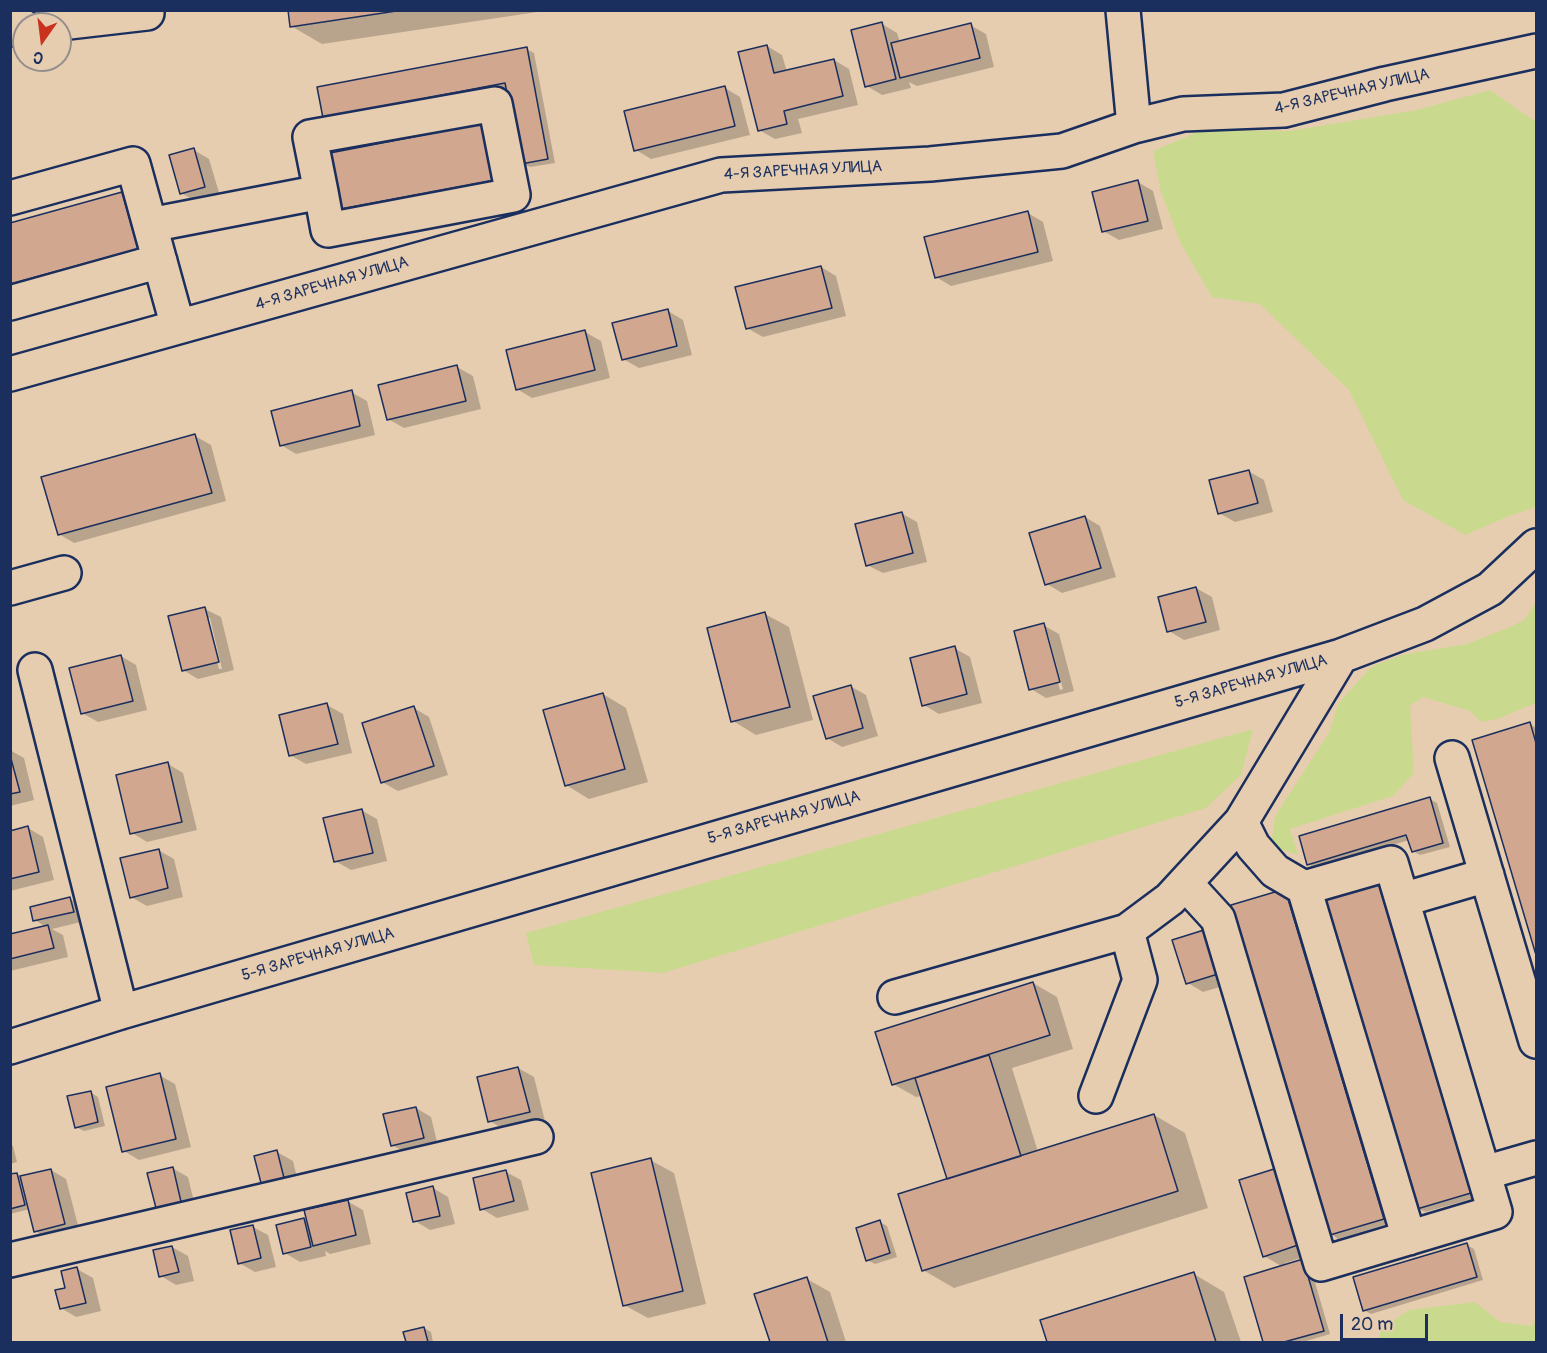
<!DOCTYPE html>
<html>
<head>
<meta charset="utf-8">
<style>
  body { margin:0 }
  #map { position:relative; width:1547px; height:1353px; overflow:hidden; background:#e7cdaf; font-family:Pangolin,sans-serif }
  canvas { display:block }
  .frame { position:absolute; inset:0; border:12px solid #1b2f5e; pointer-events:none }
  .north { position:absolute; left:12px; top:12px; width:60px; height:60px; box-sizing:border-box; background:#e7cdaf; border:2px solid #958e8f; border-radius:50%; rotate:194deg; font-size:16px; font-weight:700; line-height:24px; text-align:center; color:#1b2f5e }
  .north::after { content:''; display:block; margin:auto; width:21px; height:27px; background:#c8321e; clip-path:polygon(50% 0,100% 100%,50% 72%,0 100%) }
  .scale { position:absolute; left:1340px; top:1314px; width:88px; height:27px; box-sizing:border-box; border:3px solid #1b2f5e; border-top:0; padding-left:8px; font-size:18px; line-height:21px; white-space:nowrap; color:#1b2f5e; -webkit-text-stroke:4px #e7cdaf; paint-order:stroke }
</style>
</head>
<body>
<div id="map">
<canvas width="1547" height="1353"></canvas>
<div class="frame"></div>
<div class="north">С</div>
<div class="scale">20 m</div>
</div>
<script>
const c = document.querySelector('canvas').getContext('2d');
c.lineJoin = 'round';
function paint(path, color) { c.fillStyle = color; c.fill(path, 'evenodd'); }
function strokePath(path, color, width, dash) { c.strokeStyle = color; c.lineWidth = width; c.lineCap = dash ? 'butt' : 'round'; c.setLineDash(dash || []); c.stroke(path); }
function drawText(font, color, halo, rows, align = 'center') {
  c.font = font + ' Pangolin,sans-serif'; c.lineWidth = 6; c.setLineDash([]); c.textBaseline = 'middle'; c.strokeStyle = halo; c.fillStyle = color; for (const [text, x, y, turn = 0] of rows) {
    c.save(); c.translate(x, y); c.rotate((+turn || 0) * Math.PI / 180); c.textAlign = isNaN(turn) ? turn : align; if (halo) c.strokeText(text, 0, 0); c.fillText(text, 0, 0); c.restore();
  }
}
paint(new Path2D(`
  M1490,90L1536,122V507L1509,516L1465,535L1403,500L1349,390L1260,304L1212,297L1181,244L1161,192L1153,151L1202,130L1289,131L1417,110Z
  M1536,603V703L1497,719L1481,722L1470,711L1423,697L1410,706L1414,773L1393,796L1290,829L1298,855L1271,846L1275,816L1329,733L1338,704L1371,667L1401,655L1467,644L1510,627L1524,620Z
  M1253,729L1241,775L1206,808L663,973L534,965L526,933Z
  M1475,1302L1500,1322L1532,1326L1536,1319V1342H1378L1381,1329L1409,1310Z`), '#c9da8e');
paint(new Path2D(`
  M289,10H551L322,44L291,26Z
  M882,24L897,33L900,42L970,25L986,34L994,67L917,86L909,82L911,88L882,95L867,86Z
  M767,46L782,55L787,72L834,60L849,69L858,105L798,119L802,133L775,139L759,130Z
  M526,49L534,53L555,163L530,167L522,163L508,88L332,121L324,117Z
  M725,88L740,97L750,135L651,159L636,150Z
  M485,125L503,183L349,212L342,208Z
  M194,150L209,159L220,196L197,202L181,193Z
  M1138,182L1153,191L1163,229L1119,240L1103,231Z
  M122,194L166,219L181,273L10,321V225Z
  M1028,213L1043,222L1053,261L951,286L936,277Z
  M821,267L836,276L846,316L763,337L747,328Z
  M668,311L683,320L692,355L639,368L623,359Z
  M585,332L601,341L610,378L532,398L517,389Z
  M457,367L473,376L481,409L404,428L388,419Z
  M351,392L367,401L375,435L296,454L281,445Z
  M195,436L211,445L226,501L74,543L59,534Z
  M1248,471L1264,480L1273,512L1235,522L1219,513Z
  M901,513L917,522L927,562L883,573L867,565Z
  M1085,517L1100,526L1116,577L1062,593L1047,584Z
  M1196,588L1212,597L1220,630L1184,640L1169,631Z
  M205,609L221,617L234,670L198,679L183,670ZM207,618H210L222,669H219Z
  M765,614L789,627L813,720L756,735L733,721Z
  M1043,625L1059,634L1074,691L1046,698L1031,689ZM1045,634H1048L1063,689L1060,690Z
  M954,648L970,657L982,703L939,714L924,705Z
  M121,656L136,665L147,710L98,722L82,713Z
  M850,686L866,695L878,736L842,747L827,738Z
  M603,694L626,708L648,782L589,799L566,785Z
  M327,705L343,714L352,753L306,764L290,755Z
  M414,708L429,717L448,775L398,791L382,782Z
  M1530,724L1536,728V950L1474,741Z
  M10,750L24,758L34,800L10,806Z
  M168,764L183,773L197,830L147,842L132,833Z
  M1430,799L1437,803L1450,847L1420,855L1413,851L1409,840L1316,868L1308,864Z
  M361,810L377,819L387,861L351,870L335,861Z
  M28,828L43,837L54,880L10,891V832Z
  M158,850L174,859L183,897L147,906L131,897Z
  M1378,884L1385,888L1478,1197L1425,1212L1418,1208Z
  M1292,895L1390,1223L1338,1239L1331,1234L1232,906Z
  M70,899L85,907L89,920L52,929L63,935L68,957L10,971V936L46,927L35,920Z
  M1204,931L1219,940L1233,983L1203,992L1188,983Z
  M1033,983L1057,997L1073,1049L1012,1068L1038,1152L1154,1115L1185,1133L1208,1208L954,1288L923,1270L951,1179L923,1096L916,1097L893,1084Z
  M518,1068L534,1077L545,1121L505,1130L490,1121Z
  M159,1075L175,1084L191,1147L139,1160L124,1151Z
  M90,1092L98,1097L105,1126L84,1131L76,1127Z
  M416,1108L431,1117L438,1146L408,1154L392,1145Z
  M10,1144L13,1146L17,1162L10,1164Z
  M277,1152L293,1161L299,1186L278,1191L262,1182Z
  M650,1160L674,1173L706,1304L648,1318L624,1305Z
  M172,1168L188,1177L197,1214L158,1211Z
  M51,1170L66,1179L80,1233L51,1240L35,1231L30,1209L10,1214V1176L17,1174L22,1177Z
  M1274,1171L1289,1180L1313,1254L1285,1263L1286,1266L1310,1265L1330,1334L1303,1342H1265L1246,1278L1283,1267L1264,1256Z
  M506,1172L521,1180L529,1210L497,1218L482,1209Z
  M433,1188L448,1197L455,1224L430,1230L415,1221Z
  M347,1201L363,1210L371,1244L330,1254L325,1251L326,1256L300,1262L285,1253L304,1219L309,1222Z
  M880,1222L887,1226L897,1257L875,1264L867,1260Z
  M253,1227L268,1235L276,1267L255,1272L239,1263Z
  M1467,1245L1474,1249L1483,1280L1371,1314L1364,1310Z
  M172,1247L188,1256L194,1281L176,1285L161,1276Z
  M77,1269L93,1278L101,1311L76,1317L61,1308L66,1289Z
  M1194,1274L1224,1292L1241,1342H1049L1042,1321Z
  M807,1279L830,1292L846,1342H771L756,1295Z
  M424,1328L431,1332L433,1342H408L405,1333Z`), '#0003');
const building = new Path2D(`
  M288,10H403L290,27Z
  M882,22L896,79L865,87L851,30Z
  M971,23L980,58L900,78L891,43Z
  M767,45L774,73L834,59L843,96L784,111L787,124L758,131L738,52Z
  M527,47L548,159L521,164L505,83L323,118L317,87Z
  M725,86L735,126L634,151L624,111Z
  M485,123L496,180L341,209L330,153Z
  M194,148L205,187L180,194L169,155Z
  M1138,180L1148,221L1102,232L1092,192Z
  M122,192L138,249L10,284V223Z
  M1028,211L1038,252L935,278L924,237Z
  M821,266L832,308L746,329L735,287Z
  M668,309L677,346L622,360L612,323Z
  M585,330L595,370L516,390L506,350Z
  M457,365L466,401L387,420L378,385Z
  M352,390L360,426L280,446L271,411Z
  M195,434L212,493L58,535L41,477Z
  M1249,470L1258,503L1218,514L1209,480Z
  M902,512L913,553L866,566L855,524Z
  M1085,516L1101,568L1045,585L1029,533Z
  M1196,587L1206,622L1167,632L1158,597Z
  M205,607L219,662L182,671L168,616Z
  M765,612L790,707L731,722L707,628Z
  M1044,623L1060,682L1029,690L1014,631Z
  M955,646L967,694L922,706L910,658Z
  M121,655L133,701L81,714L69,668Z
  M851,685L863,728L826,739L813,696Z
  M603,693L625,769L565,786L543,710Z
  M327,703L338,744L289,756L279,715Z
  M414,706L434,766L381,783L362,723Z
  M1530,722L1536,743V955L1472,740Z
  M10,755L20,792L10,794Z
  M168,762L182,822L130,834L116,775Z
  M1430,797L1443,843L1412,852L1406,835L1307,865L1299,836Z
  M362,809L373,853L334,862L323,818Z
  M28,826L39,872L10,879V831Z
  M159,849L168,888L130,898L120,858Z
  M1378,882L1471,1193L1417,1209L1324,898Z
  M1285,889L1384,1219L1330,1235L1231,905Z
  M70,897L74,912L33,921L30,907Z
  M48,925L54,948L10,959V934Z
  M1204,930L1218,974L1186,984L1172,940Z
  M1033,982L1050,1035L892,1085L875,1032Z
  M989,1055L1021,1156L947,1179L915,1078Z
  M518,1067L530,1112L488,1122L477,1077Z
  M160,1073L176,1139L122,1152L106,1087Z
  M91,1091L98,1122L75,1128L67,1096Z
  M416,1107L424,1138L391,1146L383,1114Z
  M1154,1114L1178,1191L922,1271L898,1194Z
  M277,1150L284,1178L261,1183L254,1156Z
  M651,1158L683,1291L623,1306L591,1173Z
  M173,1167L182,1206L157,1212L147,1173Z
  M51,1169L65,1224L34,1232L20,1176Z
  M1274,1169L1298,1245L1263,1257L1239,1180Z
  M506,1170L514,1201L480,1210L473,1178Z
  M17,1173L25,1205L10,1209V1174Z
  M433,1186L440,1216L413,1222L406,1193Z
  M348,1200L356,1235L313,1246L304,1210Z
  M304,1218L311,1247L283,1254L276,1225Z
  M880,1220L890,1253L866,1261L856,1228Z
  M253,1225L261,1258L238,1264L230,1230Z
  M1467,1243L1477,1277L1363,1311L1353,1277Z
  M172,1246L179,1272L159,1277L153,1250Z
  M1303,1259L1324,1331L1284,1342H1263L1244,1277Z
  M77,1267L86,1303L60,1309L55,1290L65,1288L61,1271Z
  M1194,1272L1216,1342H1047L1040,1320Z
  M807,1277L828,1342H770L754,1294Z
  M424,1327L428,1342H406L403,1332Z`);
paint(building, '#d1a78f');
strokePath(building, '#1b2f5e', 1.5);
const minor = new Path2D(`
  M1123,10L1134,126
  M52,24L147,13V10
  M10,29L24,27
  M10,198L133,164L178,327
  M150,225L321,192L310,137L495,104L513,195L328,230L321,192
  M10,303L160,261
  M10,374L721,175L930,164L1062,151L1134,126L1183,114L1284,110L1385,84L1536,51
  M10,588L64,573
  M35,670L121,1012
  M1452,758L1536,1041
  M1241,822L1253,846L1275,871L1304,888L1409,1238
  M1185,883L1218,919L1321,1264L1495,1212L1391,863L1304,888
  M1402,900L1487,875
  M895,997L1127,931L1170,899L1241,822L1341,656
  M10,1047L121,1012L1341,656L1425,624L1490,589L1536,546
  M1096,1096L1140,980L1127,931
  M1484,1173L1536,1158
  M10,1260L536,1137`);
strokePath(minor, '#1b2f5e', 38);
strokePath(minor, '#e7cdaf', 33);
drawText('16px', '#1b2f5e', '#e7cdaf', [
  ["4-Я ЗАРЕЧНАЯ УЛИЦА",1352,92,-13],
  ["4-Я ЗАРЕЧНАЯ УЛИЦА",803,171,-3],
  ["4-Я ЗАРЕЧНАЯ УЛИЦА",332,284,-16],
  ["5-Я ЗАРЕЧНАЯ УЛИЦА",1251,682,-16],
  ["5-Я ЗАРЕЧНАЯ УЛИЦА",784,818,-16],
  ["5-Я ЗАРЕЧНАЯ УЛИЦА",318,955,-16]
]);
</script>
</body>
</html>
